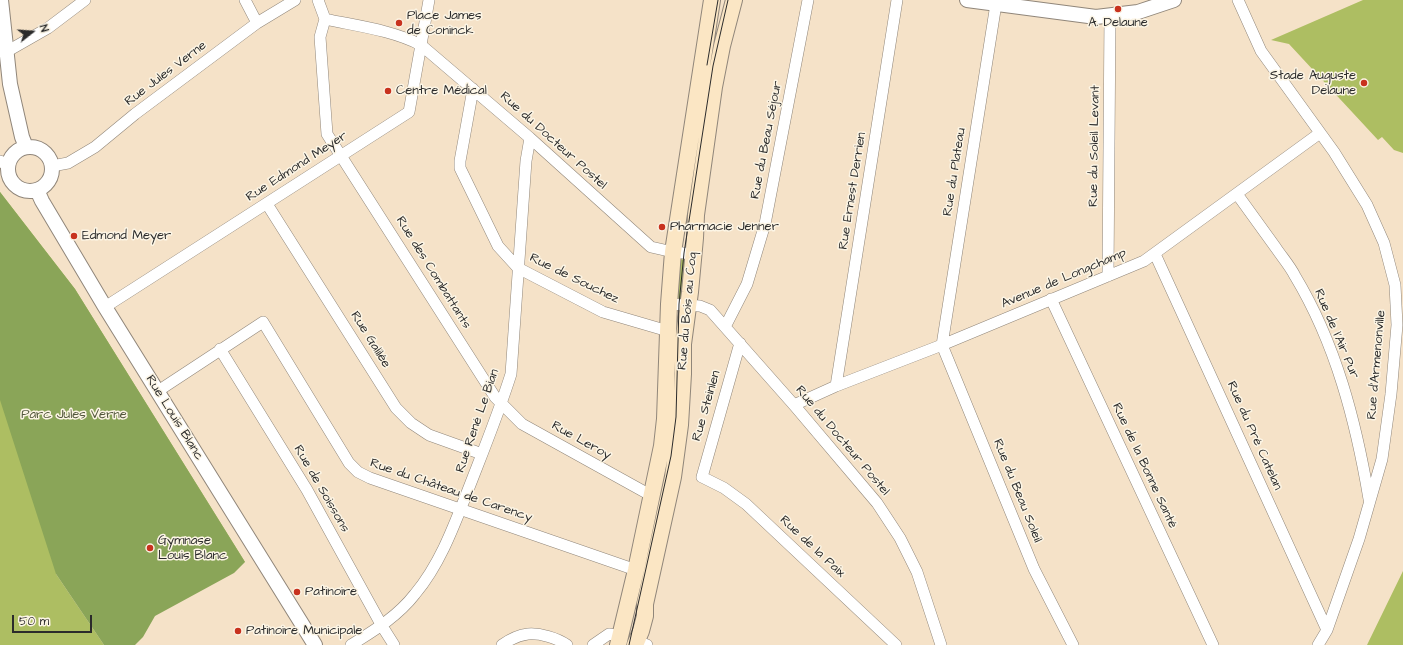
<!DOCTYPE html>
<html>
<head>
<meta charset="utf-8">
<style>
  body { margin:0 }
  #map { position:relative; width:1403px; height:645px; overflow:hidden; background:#f5e2c8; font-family:"Architects Daughter",sans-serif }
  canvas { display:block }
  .north { position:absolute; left:12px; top:12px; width:40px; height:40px; -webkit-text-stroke:3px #fcf5e5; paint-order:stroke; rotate:73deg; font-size:11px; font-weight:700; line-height:16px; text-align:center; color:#2b2b2b }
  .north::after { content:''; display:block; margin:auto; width:14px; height:18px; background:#2b2b2b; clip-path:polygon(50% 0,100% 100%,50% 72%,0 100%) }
  .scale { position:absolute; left:12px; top:615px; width:80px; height:18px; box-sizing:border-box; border:2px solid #2b2b2b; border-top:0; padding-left:5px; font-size:12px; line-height:14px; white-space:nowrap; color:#2b2b2b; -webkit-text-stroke:3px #fcf5e5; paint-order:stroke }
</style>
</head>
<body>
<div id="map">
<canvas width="1403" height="645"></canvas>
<div class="north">N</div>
<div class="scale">50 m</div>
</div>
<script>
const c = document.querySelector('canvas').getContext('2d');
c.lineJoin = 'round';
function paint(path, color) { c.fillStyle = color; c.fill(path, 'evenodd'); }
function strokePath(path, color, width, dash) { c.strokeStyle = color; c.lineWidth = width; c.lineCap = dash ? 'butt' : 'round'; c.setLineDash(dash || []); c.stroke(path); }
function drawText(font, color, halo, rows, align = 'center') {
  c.font = font + ' "Architects Daughter",sans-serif'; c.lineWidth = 3; c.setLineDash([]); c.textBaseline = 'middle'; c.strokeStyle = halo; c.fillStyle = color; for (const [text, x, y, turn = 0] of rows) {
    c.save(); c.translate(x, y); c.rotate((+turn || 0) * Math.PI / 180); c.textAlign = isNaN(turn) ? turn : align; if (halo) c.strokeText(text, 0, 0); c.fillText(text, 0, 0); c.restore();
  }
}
paint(new Path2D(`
  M1363,0H1403V153L1394,150L1382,137L1378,140L1289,44L1271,40Z
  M0,192L75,289L245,562L56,574L104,645H0Z
  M680,259L686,260L683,299L676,298Z
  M1403,571V645H1367Z`), '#adbe62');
paint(new Path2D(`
  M0,192L75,289L245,562L234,573L155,616L143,637L135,645H104L56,574L0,400Z`), '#8aa558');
const minor = new Path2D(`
  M245,0L257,23
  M318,0L325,19C357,26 392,30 421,45L530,138L651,247L673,252L693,254
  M1238,0L1261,51L1334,152L1367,205L1384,243L1395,285L1397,325L1391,394L1382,459L1359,539L1327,630L1318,645
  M996,4L942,345L1034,569L1073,645
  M325,19L320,37L327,134L495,397L522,424L652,496
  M6,52L48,28L85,0
  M473,89L460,161V168L498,246L518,268L603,312L668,331
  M0,161L8,166
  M52,166L68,163L95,147L135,114L257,23L295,0
  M1237,194C1250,212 1263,230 1276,248C1282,257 1290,266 1295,276C1336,344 1356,422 1369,499
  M267,204L396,408L411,423L429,435L482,454
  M1155,254L1327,630
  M1108,276L1110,15
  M1051,299L1213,645
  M669,304L700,306L710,310L794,405L877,503L900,538L917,572L941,645
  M105,307L409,112L429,0
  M725,327L747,284L765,224L808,0
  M740,343L702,477L724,488L746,504L896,645
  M220,349L307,490L382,626L394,645
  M836,386L897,0
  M158,391L263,322L349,463L358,472L370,478L636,570
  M794,405L836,386L942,345L1144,261L1320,133
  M636,641L647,645
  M351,645C375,630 398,616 415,594C441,563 455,523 470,485C484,449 499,412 511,374L526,161L530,138
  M502,645C509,640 519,635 528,634C540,633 557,638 567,645
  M593,645L609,634L621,636`);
const tertiary = new Path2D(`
  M1,0L10,84L22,137L26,147
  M967,0L1096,17L1138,12L1174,0
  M8 169a22 22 0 1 1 44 0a22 22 0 1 1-44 0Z
  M37,190L42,201L105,307L315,645`);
const secondary = new Path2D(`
  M618,645L636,570L662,446L665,419L669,304L673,252L712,0
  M635,645L641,631L645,616V604L673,477L680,425L683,374V344L690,292L695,238L696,215L714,87L722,46L734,0`);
strokePath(minor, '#90867a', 12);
strokePath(tertiary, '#90867a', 16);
strokePath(secondary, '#90867a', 18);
strokePath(minor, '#fff', 11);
strokePath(tertiary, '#fff', 14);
strokePath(secondary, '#fbe6c4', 16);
strokePath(new Path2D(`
  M707,65L718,0
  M629,645L671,456L676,417L679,304L684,253L713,66L728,0`), '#2b2b2b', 1);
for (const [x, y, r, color] of [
  [1118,9,4,"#c8321e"],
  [399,23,4,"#c8321e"],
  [1364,83,4,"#c8321e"],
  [388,91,4,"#c8321e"],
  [662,227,4,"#c8321e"],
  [74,236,4,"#c8321e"],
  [150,548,4,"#c8321e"],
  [297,592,4,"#c8321e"],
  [238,631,4,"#c8321e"]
]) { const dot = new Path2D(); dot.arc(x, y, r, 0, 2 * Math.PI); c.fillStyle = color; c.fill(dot); strokePath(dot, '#fcf5e5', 1.5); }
drawText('13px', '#2b2b2b', '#fcf5e5', [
  ["Place James",407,16],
  ["de Coninck",407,31],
  ["A. Delaune",1118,23,"center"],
  ["Stade Auguste",1356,76,"right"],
  ["Delaune",1356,91,"right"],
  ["Centre Médical",396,91],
  ["Pharmacie Jenner",670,227],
  ["Edmond Meyer",82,236],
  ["Gymnase",158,541],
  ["Louis Blanc",158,556],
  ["Patinoire",305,592],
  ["Patinoire Municipale",246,631]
], 'left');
drawText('13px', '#2b2b2b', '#fcf5e5', [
  ["Rue Jules Verne",166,74,-37],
  ["Rue du Beau Séjour",767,140,-79],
  ["Rue du Docteur Postel",553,141,42],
  ["Rue du Soleil Levant",1095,146,-89],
  ["Rue Edmond Meyer",297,167,-33],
  ["Rue du Plateau",955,172,-81],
  ["Rue Ernest Derrien",853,191,-81],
  ["Rue des Combattants",433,273,58],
  ["Rue de Souchez",574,279,26],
  ["Avenue de Longchamp",1064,279,-23],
  ["Rue du Bois au Coq",688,311,-85],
  ["Rue de l'Air Pur",1336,334,67],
  ["Rue Galilée",370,340,58],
  ["Rue d'Armenonville",1377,365,-85],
  ["Rue Steinlen",707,406,-74],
  ["Rue Louis Blanc",174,418,58],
  ["Rue René Le Bian",478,421,-71],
  ["Rue du Pré Catelan",1254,436,66],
  ["Rue Leroy",581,441,29],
  ["Rue du Docteur Postel",842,441,50],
  ["Rue de la Bonne Santé",1144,466,65],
  ["Rue de Soissons",321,489,60],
  ["Rue du Château de Carency",451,491,19],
  ["Rue du Beau Soleil",1017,491,68],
  ["Rue de la Paix",812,547,43]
]);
drawText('13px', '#52573c', '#fcf5e5', [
  ["Parc Jules Verne",74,415]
]);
</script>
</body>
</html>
